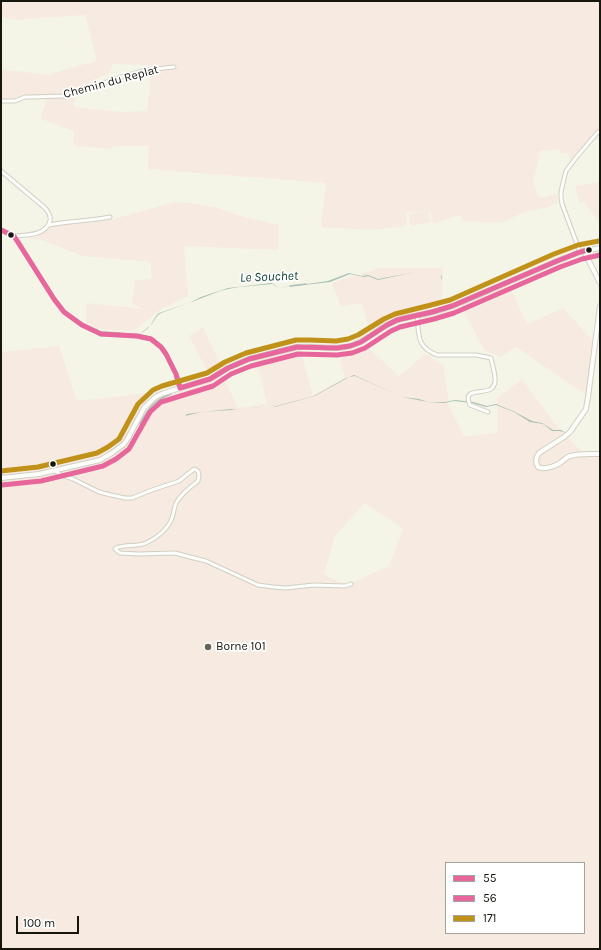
<!DOCTYPE html>
<html>
<head>
<meta charset="utf-8">
<style>
  body { margin:0 }
  #map { position:relative; width:601px; height:950px; overflow:hidden; background:#f4f4e7; font-family:Karla,sans-serif }
  canvas { display:block }
  .frame { position:absolute; inset:0; border:2px solid #16160e; pointer-events:none }
  .legend { position:absolute; left:445px; top:862px; width:140px; height:72px; box-sizing:border-box; background:#fff; border:1px solid #a2a29f; margin:0; padding:5px 7px; list-style:none; font-size:12px; color:#16160e }
  .legend li { display:flex; align-items:center; gap:8px; height:20px }
  .legend b { width:20px; border:1px solid #a2a29f }
  .scale { position:absolute; left:16px; top:916px; width:63px; height:18px; box-sizing:border-box; border:2px solid #16160e; border-top:0; padding-left:5px; font-size:12px; line-height:14px; white-space:nowrap; color:#16160e; -webkit-text-stroke:3px #fff; paint-order:stroke }
</style>
</head>
<body>
<div id="map">
<canvas width="601" height="950"></canvas>
<div class="frame"></div>
<ul class="legend">
<li><b style="height:5px;background:#e7679c"></b>55</li>
<li><b style="height:5px;background:#e7679c"></b>56</li>
<li><b style="height:5px;background:#c0921a"></b>171</li>
</ul>
<div class="scale">100 m</div>
</div>
<script>
const c = document.querySelector('canvas').getContext('2d');
c.lineJoin = 'round';
function paint(path, color) { c.fillStyle = color; c.fill(path, 'evenodd'); }
function strokePath(path, color, width, dash) { c.strokeStyle = color; c.lineWidth = width; c.lineCap = dash ? 'butt' : 'round'; c.setLineDash(dash || []); c.stroke(path); }
function drawText(font, color, halo, rows, align = 'center') {
  c.font = font + ' Karla,sans-serif'; c.lineWidth = 3.5; c.setLineDash([]); c.textBaseline = 'middle'; c.strokeStyle = halo; c.fillStyle = color; for (const [text, x, y, turn = 0] of rows) {
    c.save(); c.translate(x, y); c.rotate((+turn || 0) * Math.PI / 180); c.textAlign = isNaN(turn) ? turn : align; if (halo) c.strokeText(text, 0, 0); c.fillText(text, 0, 0); c.restore();
  }
}
paint(new Path2D(`
  M1,1H600V139H590L570,162L568,154H561L560,149L540,151L533,183L539,198L557,194L558,203L545,208L525,212L500,223L463,221L460,215L433,224L430,210H428L431,222L411,226L409,214L427,210L405,213L407,226L370,230L321,227L326,183L148,169L149,146H115L110,149L73,146L74,131L41,119L46,99H1V69L49,75L73,67L97,61L85,15L15,20L1,17ZM113,64L152,66L147,111L121,112L75,107L74,95L96,79L108,74Z
  M600,182V222H599L583,201L579,203L575,186Z
  M174,202L192,203L215,207L244,217L279,225L278,250L184,246L188,296L161,309L134,331L97,329L86,322V303L144,309L132,304L135,280L151,279V262L82,256L45,241L17,236L56,226L110,220Z
  M379,268H443L442,297L431,311L392,321L370,334L362,303L341,307L332,283Z
  M507,281L527,324L563,308L594,342L589,397L516,347L500,357L484,350L459,302Z
  M203,327L222,368L209,374L189,336Z
  M298,343L313,395L345,378L340,360L364,344L399,376L425,354L444,366L449,406L464,437L498,432L497,398L522,379L557,426L584,454L600,453V949H1V352L59,346L77,401L155,392L223,376L238,408L267,404L255,355ZM365,503L403,529L389,566L347,585L324,574L335,536ZM446,863H584V933H446Z`), '#f7ebe1');
paint(new Path2D(`
  M415,272L440,275L442,276L441,281L444,282L441,281V276L440,275L415,272L378,280L368,276L364,277L350,274L330,282L278,288L273,284L239,287L228,289L220,291L189,303L161,313C155,316 154,323 149,327C147,329 141,334 139,334C132,336 104,333 98,331C104,332 135,335 140,334C141,333 148,327 150,326C153,322 155,316 159,313L189,303L201,297L228,288L272,283L275,285L278,288L328,281L349,273L362,276L368,275L378,279Z
  M354,375L402,397L419,399L428,402H445L455,400L473,402L487,406L496,404L513,411L532,421L542,423L553,430H561L566,433L560,431H552L543,424L530,422L514,412L496,405L486,407L472,403L454,401L444,403L428,402L402,397L355,376L349,377L315,396L275,407H259L237,410H231L202,412L185,416L187,414L202,412L231,409L236,410L260,407H273L314,396L344,379Z`), '#aac1b5');
strokePath(new Path2D(`
  M290,286L306,284
  M100,332L120,333
  M140,424C148,409 154,400 171,394`), '#aac1b5', 1.5);
const minor = new Path2D(`
  M1,101H15L25,97H30L63,96L98,85L118,78L146,70L174,67
  M1,171L44,207C48,211 51,216 50,221C46,236 25,235 14,236
  M49,225C69,221 90,221 110,217
  M1,230L14,236L19,243L54,299L64,312L82,325L101,334L137,336L151,339L161,347L166,354L176,374L180,388
  M580,252L562,204L561,197V192L563,183L566,171L575,159L597,133L600,131
  M417,315C419,334 416,347 437,355H476L491,358C492,367 501,385 489,390C483,392 476,391 470,394L468,397L469,403L470,405L488,412
  M54,470L61,475L73,479L99,492L111,495L125,498H132L152,490L179,481L194,469L198,471L199,475L198,481C190,487 181,494 176,503C174,507 174,513 172,518C168,529 157,538 146,543C137,547 126,544 116,548L115,549L120,553L138,554L175,553L190,557L206,561L258,585L273,587L286,588L314,585L345,586L351,584`);
const tertiary = new Path2D(`
  M584,251L600,283
  M600,306L588,397L586,409L570,432L564,437L539,453C536,457 535,462 538,467C545,470 553,467 560,463C564,460 566,457 570,456C580,453 590,454 600,454
  M1,478L39,474L100,460L112,453L124,444L128,438L144,408L152,400L157,396L164,393L210,379L228,368L249,359L297,347C315,345 332,351 350,346C366,342 377,329 393,322C404,317 417,316 429,313C438,311 447,308 455,305L557,261L580,252L600,248`);
strokePath(minor, '#cfcfc4', 5);
strokePath(tertiary, '#cfcfc4', 6);
strokePath(minor, '#fdfdfb', 3);
strokePath(tertiary, '#fdfdfb', 4);
strokePath(new Path2D(`
  M1,230L14,236L54,299L64,312L82,325L101,334L137,336L151,339L161,347L166,354L176,374L180,388
  M180,388L210,379L228,368L249,359L297,347L337,348L350,346L361,342L387,325L397,320L432,312L452,306L557,261L580,252L589,250`), '#e7679c', 5);
strokePath(new Path2D(`
  M2,485L41,481L103,466L116,459L129,449L150,412L161,402L213,386L231,374L251,366L298,354L337,355L352,353L365,348L391,331L400,327L434,319L454,313L560,267L582,259L600,255`), '#e7679c', 5);
strokePath(new Path2D(`
  M1,471L38,467L97,453L108,447L119,439L138,404L153,390L162,386L207,373L225,362L246,353L296,340H310L336,341L348,339L358,335L384,319L395,314L431,305L450,300L554,254L578,245L599,241`), '#c0921a', 5);
for (const [x, y, r, color] of [
  [11,235,3.5,"#16160e"],
  [589,250,3.5,"#16160e"],
  [53,464,3.5,"#16160e"],
  [208,647,4,"#64645a"]
]) { const dot = new Path2D(); dot.arc(x, y, r, 0, 2 * Math.PI); c.fillStyle = color; c.fill(dot); strokePath(dot, '#fff', 1.5); }
drawText('12px', '#16160e', '#fff', [
  ["Chemin du Replat",111,82,-15]
]);
drawText('12px', '#16160e', '#fff', [
  ["Borne 101",216,647]
], 'left');
drawText('italic 13px', '#144438', '#fff', [
  ["Le Souchet",269,277,-2]
]);
</script>
</body>
</html>
